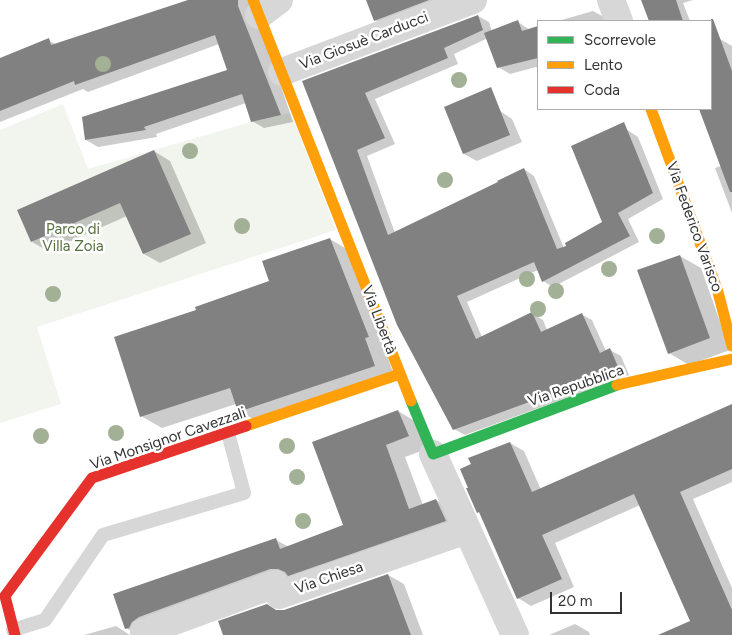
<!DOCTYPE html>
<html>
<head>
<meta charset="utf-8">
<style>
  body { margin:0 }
  #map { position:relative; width:732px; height:635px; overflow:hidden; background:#fff; font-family:Figtree,sans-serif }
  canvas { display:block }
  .legend { position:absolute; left:537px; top:20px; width:175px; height:90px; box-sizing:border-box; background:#fff; border:1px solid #adadad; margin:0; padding:6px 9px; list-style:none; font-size:15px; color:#333 }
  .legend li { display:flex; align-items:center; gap:10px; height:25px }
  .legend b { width:25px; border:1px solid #adadad }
  .scale { position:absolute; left:550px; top:592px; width:72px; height:22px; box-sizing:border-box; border:2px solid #333; border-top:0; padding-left:6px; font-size:15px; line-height:18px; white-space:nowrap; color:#333; -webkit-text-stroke:4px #fff; paint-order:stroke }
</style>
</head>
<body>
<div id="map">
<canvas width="732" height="635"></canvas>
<ul class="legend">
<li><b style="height:6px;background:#30b455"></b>Scorrevole</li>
<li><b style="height:6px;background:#ff9f0a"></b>Lento</li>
<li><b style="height:6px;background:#e5322d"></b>Coda</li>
</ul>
<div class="scale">20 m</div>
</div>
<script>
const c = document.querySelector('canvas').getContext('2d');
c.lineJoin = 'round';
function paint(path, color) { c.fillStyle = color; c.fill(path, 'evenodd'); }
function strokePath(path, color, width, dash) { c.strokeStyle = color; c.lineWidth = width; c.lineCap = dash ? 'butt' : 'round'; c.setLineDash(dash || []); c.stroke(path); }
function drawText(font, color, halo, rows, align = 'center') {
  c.font = font + ' Figtree,sans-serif'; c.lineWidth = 5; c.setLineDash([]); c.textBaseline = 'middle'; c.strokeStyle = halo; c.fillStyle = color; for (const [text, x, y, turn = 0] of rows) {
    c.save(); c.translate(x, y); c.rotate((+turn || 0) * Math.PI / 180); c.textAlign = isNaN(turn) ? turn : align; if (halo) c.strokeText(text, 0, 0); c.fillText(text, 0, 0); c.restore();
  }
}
paint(new Path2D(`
  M63,104L88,169L251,122L291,113L336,230L37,327L61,404L0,423V130Z`), '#f1f5ed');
paint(new Path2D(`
  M192,0H252L293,122L264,128L252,121L246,103L156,134L157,137L98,147L86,140L228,71L219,44L88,92L83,89L0,122V59L48,40L57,45Z
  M367,0H458L387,27L375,20Z
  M642,0H693L683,3L690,21H650Z
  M593,11L604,17L605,21H558Z
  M478,16L489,22L492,32L518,22L530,30L538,27V69L536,67L510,74L498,67L488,38L454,54L458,64L375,99L395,144L367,156L395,233L524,169L534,176L564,248L603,223L620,125L638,137L663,199L628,219L639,242L553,287L543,281L538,270L467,302L482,337L532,314L543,320L547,330L581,314L592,320L606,351L610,350L621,356L629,375L465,435L454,429L303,82Z
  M720,39L732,46V213L715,168L721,166L701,109H711V43Z
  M500,111L512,119L522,142L477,161L464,154L451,120Z
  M154,151L170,161L206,243L160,263L144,254L127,216L48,251L32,242Z
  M330,239L350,251L395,378L260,423L239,411L236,404L162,428L141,416L197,311L270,282Z
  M680,256L701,268L730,350L689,365L669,353Z
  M732,406V482L693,499L732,588V635H661L692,622L640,505L555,543L574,587L531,606L518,598L481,514L478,512L510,443L524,451L541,490Z
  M398,411L418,423L429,448L405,457L423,505L436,500L457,512L466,532L137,635L126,628L114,595L276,540L289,547L344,526Z
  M388,575L404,584L423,635H223L277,611H284Z
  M575,624L589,632L590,635H549Z
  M116,626L130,635H84Z`), '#0003');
paint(new Path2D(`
  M188,0H238V6L281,115L251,122L242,94L144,127L146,130L85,140L82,117L227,70L215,35L75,85L74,81L0,111V58L49,38L51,45Z
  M366,0H429L374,21Z
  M641,0H676L683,21H649Z
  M478,15L483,30L444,48L448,58L365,93L385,138L357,150L388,235L498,182L497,181L524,168L557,249L566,246L565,243L602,222L571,146L624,122L653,193L618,213L630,236L542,282L534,262L457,296L476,339L532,312L541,332L582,313L600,353L610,348L619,369L453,430L397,325L302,81Z
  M711,19H713L732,71V192H730L699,109H711Z
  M518,20L522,31L538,26V58L497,68L484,33Z
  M491,87L510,135L463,154L444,107Z
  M154,150L191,234L143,254L120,203L31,242L17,210Z
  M330,238L369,337L365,338L375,366L238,412L230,388L140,417L114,337L196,310L195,307L269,281L262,261Z
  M680,255L710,338L668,354L637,270Z
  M732,404V469L680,492L732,610V635H658L690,621L634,494L542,535L562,579L517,599L479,512L477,513L466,488H468L460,469L471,464L468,458L510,442L532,492Z
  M398,410L409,436L386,445L409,509L436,499L446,521L288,576L285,572L278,569H270L139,617L132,622L129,628L125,629L113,594L276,538L280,549L343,525L312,442Z
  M388,574L411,635H223L218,621L267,604L276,610H284Z`), '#818181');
strokePath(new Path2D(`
  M13,630L45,620L103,535L244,493L228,433`), '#d7d7d7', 14);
strokePath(new Path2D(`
  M611,0L619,21
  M259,15L279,0
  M282,72L473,0
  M433,454L515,635
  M145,635L144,632L275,584L279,595L467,530`), '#d7d7d7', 28);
strokePath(new Path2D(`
  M411,401L433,454L617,385`), '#30b455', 11);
strokePath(new Path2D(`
  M253,0L411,401
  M651,109L718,292L732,346
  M617,385L732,359
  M246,426L400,374`), '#ff9f0a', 11);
strokePath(new Path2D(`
  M15,635L5,596L92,478L246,426`), '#e5322d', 11);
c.fillStyle = '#a2b095';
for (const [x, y] of [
  [103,64],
  [459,80],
  [190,151],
  [445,180],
  [242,226],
  [657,236],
  [609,269],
  [527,279],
  [556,291],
  [53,294],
  [538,309],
  [116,433],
  [41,436],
  [287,446],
  [297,477],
  [303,521]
]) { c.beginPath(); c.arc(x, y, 8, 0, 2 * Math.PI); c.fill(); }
drawText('15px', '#333', '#fff', [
  ["Via Giosuè Carducci",364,41,-21],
  ["Via Federico Varisco",694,227,70],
  ["Via Libertà",379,320,69],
  ["Via Repubblica",576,386,-19],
  ["Via Monsignor Cavezzali",168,439,-19],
  ["Via Chiesa",329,578,-19]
]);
drawText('15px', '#56703f', '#fff', [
  ["Parco di",73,230],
  ["Villa Zoia",73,247]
]);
</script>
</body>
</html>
